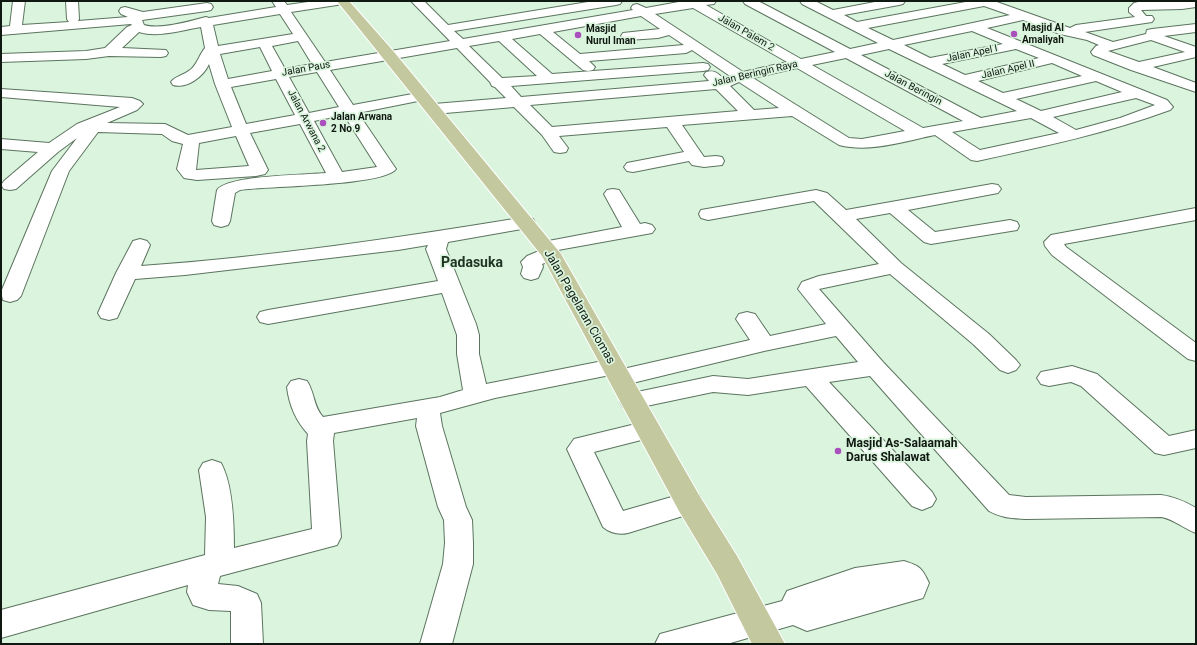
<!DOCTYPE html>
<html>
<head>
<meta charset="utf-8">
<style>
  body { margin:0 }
  #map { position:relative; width:1197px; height:645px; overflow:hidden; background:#daf4dd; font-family:Roboto,sans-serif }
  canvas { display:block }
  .frame { position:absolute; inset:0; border:2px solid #101911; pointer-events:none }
</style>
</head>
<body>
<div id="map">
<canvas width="1197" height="645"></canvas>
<div class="frame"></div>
</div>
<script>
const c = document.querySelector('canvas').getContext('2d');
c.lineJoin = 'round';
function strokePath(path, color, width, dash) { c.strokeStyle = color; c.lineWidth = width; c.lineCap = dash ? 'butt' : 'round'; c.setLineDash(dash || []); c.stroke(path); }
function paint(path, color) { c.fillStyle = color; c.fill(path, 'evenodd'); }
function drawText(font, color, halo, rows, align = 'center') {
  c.font = font + ' Roboto,sans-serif'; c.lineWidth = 3.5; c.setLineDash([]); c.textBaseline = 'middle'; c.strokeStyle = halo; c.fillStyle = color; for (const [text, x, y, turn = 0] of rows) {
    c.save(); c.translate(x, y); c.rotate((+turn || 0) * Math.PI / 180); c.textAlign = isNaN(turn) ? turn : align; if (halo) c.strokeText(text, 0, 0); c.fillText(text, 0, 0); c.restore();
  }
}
const minor = new Path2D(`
  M13,1H25L22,25L69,22L67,19L66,1H78L79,19L78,21L128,17L121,14L119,11L121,8L125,7L143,12L207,3L211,4L213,7L211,10L207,11L142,20L144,25C160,30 191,21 206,17L209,18L276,7L272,1H284L287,5L315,1H343L341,4L337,5L291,12L325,62L450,41L411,1H424L448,25L594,1H622L620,4L616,5L454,31L463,39L633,10L631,8L633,5L637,4L646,8L684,1H716L714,4L706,5L801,59L835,52L745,4L743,1H758L850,49L878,43L802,4L800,1H815L833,10L880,1H905L903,4L899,5L844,15L857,22L971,1H994L1070,28L1076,25L1135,17L1129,12V8L1134,3L1138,2L1196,1V7L1182,9L1141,10L1146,16H1152L1154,19L1152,22L1085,32L1113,42L1146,34L1147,30L1152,29L1196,24V32L1164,36L1196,47V57L1153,67L1196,83V92L1131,70L1093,55L1091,52L1096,46L1099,45L1087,40L1060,34L1023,20L987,28L1167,100L1173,107L1170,110C1107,133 1042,147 977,161L971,160L935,135C905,141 870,153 839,145L792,116L682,125L704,157L716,156L722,157L724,161L722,165L704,167L692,165L689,161L633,172L627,171L624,167L627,163L684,152L667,127L559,136L568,148L566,152L560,153L554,152L542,135L514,107L434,114L429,112L426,109L429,106L434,104L506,98L495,87L492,86L490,82L457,48L330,70L353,105L423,92L428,93L430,96L428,99L358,113L396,169C384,186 266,186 240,190L235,193L230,221L228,225L221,227L214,225L212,221L217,190C228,175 305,175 326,173L300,124L250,133L268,170L265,174L256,176L197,180L184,178L177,169L183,144L172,141L162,134L98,132L69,171L21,296L17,300L10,302L3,300L1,292L52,171L77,138L58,152L16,189L10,190L4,189L1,185L4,181L38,152L1,149V139L49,143L77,124L120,107L1,97V89L132,98L140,101L143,104L137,110L107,123L165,124L188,135L232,127L215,84L209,64C203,77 187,89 173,85L171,82C175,76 184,75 190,70C197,65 199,55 205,48L201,27C182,30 158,38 139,32L122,48L166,50L168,53L166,56L161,57L109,56L86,59L1,62V54L86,51L105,48L127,27L132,25L131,24L1,35V27L10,26ZM984,6L1010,15L893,40L868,28ZM693,8L787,62L743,72L655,14ZM280,14L293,34L218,46L213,25ZM641,16L660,29L623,33L621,36L623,39L628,40L658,38L669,35L684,45L580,54L553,32ZM972,31L1003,44L930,58L904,45ZM540,34L583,70L588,71L593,70L595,67L589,61L686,53L692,50L730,76L723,78C717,73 714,70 706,72L704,75L709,81L521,97L511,86L703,71L708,70L710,67L708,64L703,63L552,74L512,39ZM1151,40L1185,52L1139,62L1108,51ZM298,41L312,64L285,69L272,46ZM499,41L537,76L502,78L469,46ZM260,47L272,71L228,79L220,54ZM889,49L1017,111L981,118L861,55ZM1016,49L1039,58L965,75L942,64ZM846,58L963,121L923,128L812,65ZM1052,63L1082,76L1003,93L978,81ZM797,68L905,131L862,139L849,138L753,78ZM317,72L339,107L309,113L289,77ZM276,79L295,115L246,124L231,87ZM1096,81L1122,92L1041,111L1016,99ZM739,82L779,108L754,110L730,86ZM716,89L738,111L552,127L530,105ZM1136,98L1155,105L1120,118L1076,130L1053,117ZM344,115L377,167L342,172L314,121ZM1031,118L1059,133L980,150L952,132ZM236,136L249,166L196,170L199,143Z
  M992,184L998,185L1001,189L998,193L908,210L935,232L1010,220L1017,222L1019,226L1017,230L931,244L924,242L890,213L856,219L901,263L989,334L1016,360L1020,365L1016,370L1008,373L1000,370L973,344L890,274L819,289L883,362L1009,495L1026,497L1161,495C1175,497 1184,501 1196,508V533C1184,529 1174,519 1161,517L1026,519C1012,518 1001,518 989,511L870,376L829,382L932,492L936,499L932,506L922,510L912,506L806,386L748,395L713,392L632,409L623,407L620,401L623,395L713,376L748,379L858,362L836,336L764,351L620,386L612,384L608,378L610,375L495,398L440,413L442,426L466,507L472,520L473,543V564L452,644H420L443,564L445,543L444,520L438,507L416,426L417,418L334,433L333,441L341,537L337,545L220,576L218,584L238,586L257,594L261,603L263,644H231V611L209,610L193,605L187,592L188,585L1,638V610L205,555L206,517L199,470L203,463L212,460L221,463C233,485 234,523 234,548L312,529L307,441L308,434C296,421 289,405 287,387L291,381L299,379L307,381C315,393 313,406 323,417L440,397L463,390L457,354V335L442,293L268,324L260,322L257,317L260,312L268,310L438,281L426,249L428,245L398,250L185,275L135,279L117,318L109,320L101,318L98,313L116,273L133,241L140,239L147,241L150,245L141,266C270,257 398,238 526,217L533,219L535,223L533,227L448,242L446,249L476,324L479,335V354L486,384L613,359L621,362L625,367L623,369L750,340L736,319L739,314L747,312L755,314L770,336L826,324L798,289L802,282L819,276L879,264L814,201L708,220L701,218L699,214L701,210L816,190L827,193L846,210Z
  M613,189L619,190L640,224L645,223L652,225L655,229L652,233L558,250L561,254L558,258L542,264L543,267L538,278L531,280L524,278L521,274L523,267L521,262L527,256L539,251L535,247L538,243L622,227L604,194L607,190Z
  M1196,208V220L1064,244L1066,247L1196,343V361L1188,359L1052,255L1045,246L1044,242L1051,235Z
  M1072,366L1097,374L1169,436L1196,430V448L1164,455L1155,453L1081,386L1071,382L1049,386L1041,384L1037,378L1041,372Z
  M648,421L657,424L661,430L657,436L594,452L623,511L689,492L699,495L703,503L699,511L628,533C619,535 610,533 603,527L567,449L574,439Z
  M904,561C920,566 922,568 929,583L923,598L807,631L793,625L727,644H655L660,634L782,601L787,591L855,568Z`);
const major = new Path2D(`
  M337,1H349L394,52L561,254L699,495L737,556L785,644H752L717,574L679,511L542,256Z`);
strokePath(minor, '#5c745f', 2);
strokePath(major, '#fff', 2);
paint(minor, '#fff');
paint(major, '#c3c89f');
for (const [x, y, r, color] of [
  [1014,34,4,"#a950bc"],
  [578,35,4,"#a950bc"],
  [323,123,4,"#a950bc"],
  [838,451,4,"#a950bc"]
]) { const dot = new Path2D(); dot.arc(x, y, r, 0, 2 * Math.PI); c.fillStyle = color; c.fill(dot); strokePath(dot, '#daf4dd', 1.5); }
drawText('bold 10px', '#101911', '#daf4dd', [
  ["Masjid Al",1022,28],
  ["Amaliyah",1022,40],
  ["Masjid",586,29],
  ["Nurul Iman",586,41],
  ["Jalan Arwana",331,117],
  ["2 No 9",331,129]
], 'left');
drawText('10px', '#101911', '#daf4dd', [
  ["Jalan Palem 2",746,33,30],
  ["Jalan Apel I",972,54,-12],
  ["Jalan Paus",306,69,-10],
  ["Jalan Apel II",1008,70,-13],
  ["Jalan Beringin Raya",755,74,-13],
  ["Jalan Beringin",913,88,28],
  ["Jalan Arwana 2",306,121,62]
]);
drawText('12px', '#101911', '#daf4dd', [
  ["Jalan Pagelaran Ciomas",579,307,60]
]);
drawText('bold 12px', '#101911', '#daf4dd', [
  ["Masjid As-Salaamah",846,444],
  ["Darus Shalawat",846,458]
], 'left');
drawText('bold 14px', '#1e3322', '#daf4dd', [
  ["Padasuka",472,263]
]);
</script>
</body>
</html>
